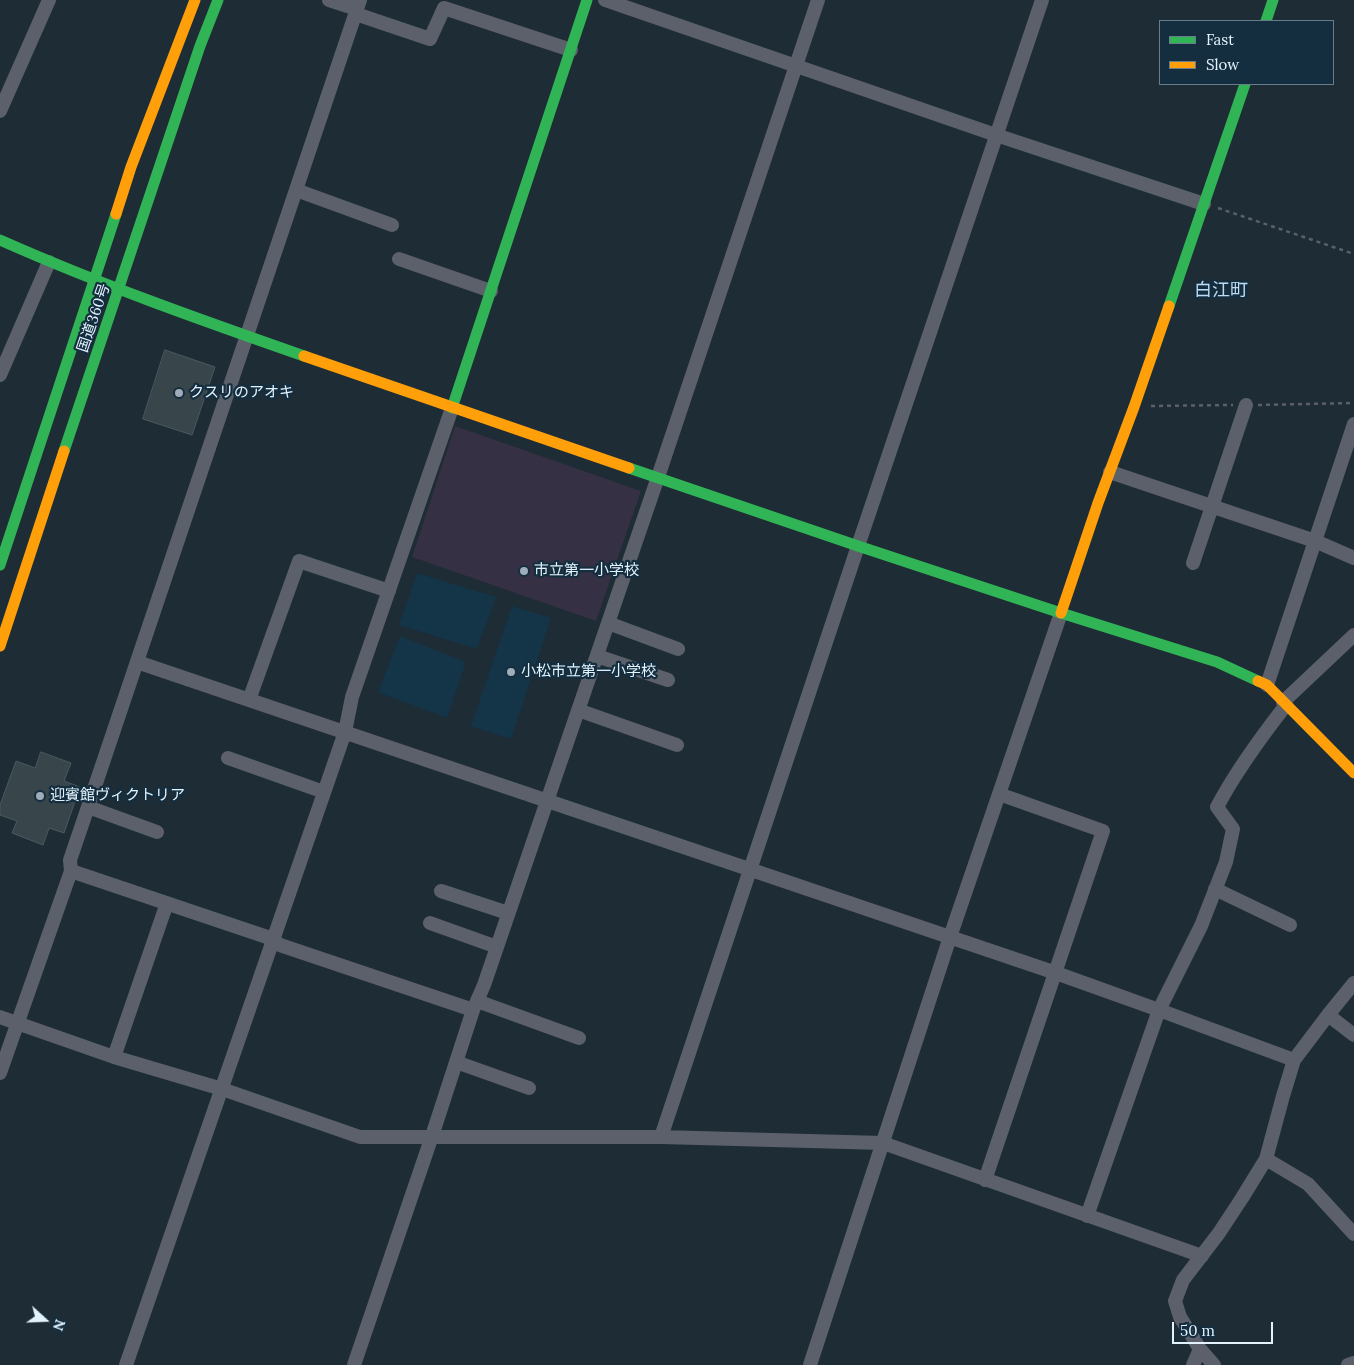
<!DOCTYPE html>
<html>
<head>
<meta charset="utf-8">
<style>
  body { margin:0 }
  #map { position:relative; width:1354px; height:1365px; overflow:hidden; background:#1e2c35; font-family:Lora,serif }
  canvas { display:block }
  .legend { position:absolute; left:1159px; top:20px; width:175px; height:65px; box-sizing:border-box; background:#142e3f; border:1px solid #677d8b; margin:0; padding:6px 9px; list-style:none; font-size:15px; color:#e3f3fe }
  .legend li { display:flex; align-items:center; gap:10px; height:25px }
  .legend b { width:25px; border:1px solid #677d8b }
  .north { position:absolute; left:20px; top:1295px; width:50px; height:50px; -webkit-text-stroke:4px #142e3f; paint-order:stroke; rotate:110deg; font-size:14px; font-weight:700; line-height:20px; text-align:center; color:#e3f3fe }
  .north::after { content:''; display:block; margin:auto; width:18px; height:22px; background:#e3f3fe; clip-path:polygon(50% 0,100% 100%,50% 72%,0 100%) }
  .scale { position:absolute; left:1172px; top:1322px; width:101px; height:22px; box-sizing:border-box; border:2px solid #e3f3fe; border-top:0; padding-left:6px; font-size:15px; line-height:18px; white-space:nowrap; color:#e3f3fe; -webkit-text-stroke:4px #142e3f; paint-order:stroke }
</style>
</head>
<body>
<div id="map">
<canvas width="1354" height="1365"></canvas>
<ul class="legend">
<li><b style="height:6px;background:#30b455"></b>Fast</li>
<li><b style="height:6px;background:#ff9f0a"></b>Slow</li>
</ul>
<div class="north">N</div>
<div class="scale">50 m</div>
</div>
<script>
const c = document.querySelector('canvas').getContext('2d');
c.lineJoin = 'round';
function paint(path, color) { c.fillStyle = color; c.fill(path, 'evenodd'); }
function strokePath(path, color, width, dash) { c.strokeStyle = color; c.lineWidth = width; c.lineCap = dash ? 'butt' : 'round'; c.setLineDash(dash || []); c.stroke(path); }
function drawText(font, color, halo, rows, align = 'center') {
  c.font = font + ' Lora,"Noto Sans JP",serif'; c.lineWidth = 4.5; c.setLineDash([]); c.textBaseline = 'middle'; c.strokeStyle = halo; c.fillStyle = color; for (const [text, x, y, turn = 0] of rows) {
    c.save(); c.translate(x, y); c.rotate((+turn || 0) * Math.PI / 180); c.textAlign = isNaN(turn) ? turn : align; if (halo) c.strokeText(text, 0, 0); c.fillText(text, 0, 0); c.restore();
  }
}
paint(new Path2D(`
  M417,573L496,597L477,649L399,625Z
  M512,606L551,618L511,739L471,726Z
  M400,636L466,662L447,718L378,692Z`), '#143447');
paint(new Path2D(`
  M455,426L641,491L596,621L412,557Z`), '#353044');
const building = new Path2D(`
  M165,350L215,367L192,435L143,419Z
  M41,752L71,763L64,781L80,787L64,833L49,828L43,845L12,833L17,821L0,815V805L16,761L35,768Z`);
paint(building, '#38464b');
strokePath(building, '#4b595f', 1);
strokePath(new Path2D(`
  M1218,208L1354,254
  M1258,405L1354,403
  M1151,406L1233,405`), '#5a6068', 2.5, [4, 4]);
strokePath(new Path2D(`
  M329,0L357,9
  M605,0L996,135L1204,204
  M356,14L430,39L444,8L571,50
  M0,111L49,0
  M296,190L392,225
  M399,259L491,291
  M0,375L49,262
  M1110,472L1315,541L1354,558
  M1193,563L1246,405
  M608,623L678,649
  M597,656L668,680
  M137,662L1056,973L1159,1010L1294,1060
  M1267,685L1354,424
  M249,700L299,561L389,591
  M1283,702L1354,635
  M578,710L677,745
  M228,758L324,792
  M88,807L157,832
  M71,871L273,939L280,945L473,1010
  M1215,889L1290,925
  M441,891L508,913
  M430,923L497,947
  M477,1001L579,1038
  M1328,1015L1354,1035
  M0,1017L114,1057L222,1089L360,1137H661L883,1143L1202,1256
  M114,1057L167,903
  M456,1062L529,1088
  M0,1073L71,871L70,860L88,807L360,0
  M661,1137L858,546L1042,0
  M1266,1159L1308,1184L1354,1234
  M985,1180L1103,831L999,794
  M1087,1216L1159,1010L1201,926L1226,862L1233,829L1217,807C1236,771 1261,737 1286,705
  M126,1365L345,732L352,697L452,408
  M354,1365L432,1136L473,1010L484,985L658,477L818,0
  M810,1365L950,937L1061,613
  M1193,1365L1200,1349
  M1214,1365L1200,1349L1180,1317L1175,1301L1183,1280L1219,1233L1242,1198L1266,1159L1283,1096L1294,1060L1328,1015L1354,983
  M1348,1365L1354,1363`), '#5b606a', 14);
strokePath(new Path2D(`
  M1266,21L1273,0
  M0,240C99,284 201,320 304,356
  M1169,306L1245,84
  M452,408L587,0
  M64,451L200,46L218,0
  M629,468L858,546L1061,613L1217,662L1258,681
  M0,565L116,214`), '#30b455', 11);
strokePath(new Path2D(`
  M116,214L131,167L195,0
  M304,356L629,468
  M1061,613L1098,503L1134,407L1169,306
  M0,646L64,451
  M1258,681L1267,685L1354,773`), '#ff9f0a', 11);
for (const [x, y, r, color] of [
  [179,393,5,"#9eadb8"],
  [524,571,5,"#9eadb8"],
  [511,672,5,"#9eadb8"],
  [40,796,5,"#9eadb8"]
]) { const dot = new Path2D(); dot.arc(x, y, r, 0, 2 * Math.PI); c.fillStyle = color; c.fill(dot); strokePath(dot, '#142e3f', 2); }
drawText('15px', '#e3f3fe', '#142e3f', [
  ["国道360号",94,318,-71]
]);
drawText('15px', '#e3f3fe', '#142e3f', [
  ["クスリのアオキ",189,393],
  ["市立第一小学校",534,571],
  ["小松市立第一小学校",521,672],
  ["迎賓館ヴィクトリア",50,796]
], 'left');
drawText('18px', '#bddcf3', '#142e3f', [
  ["白江町",1221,291]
]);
</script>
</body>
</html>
